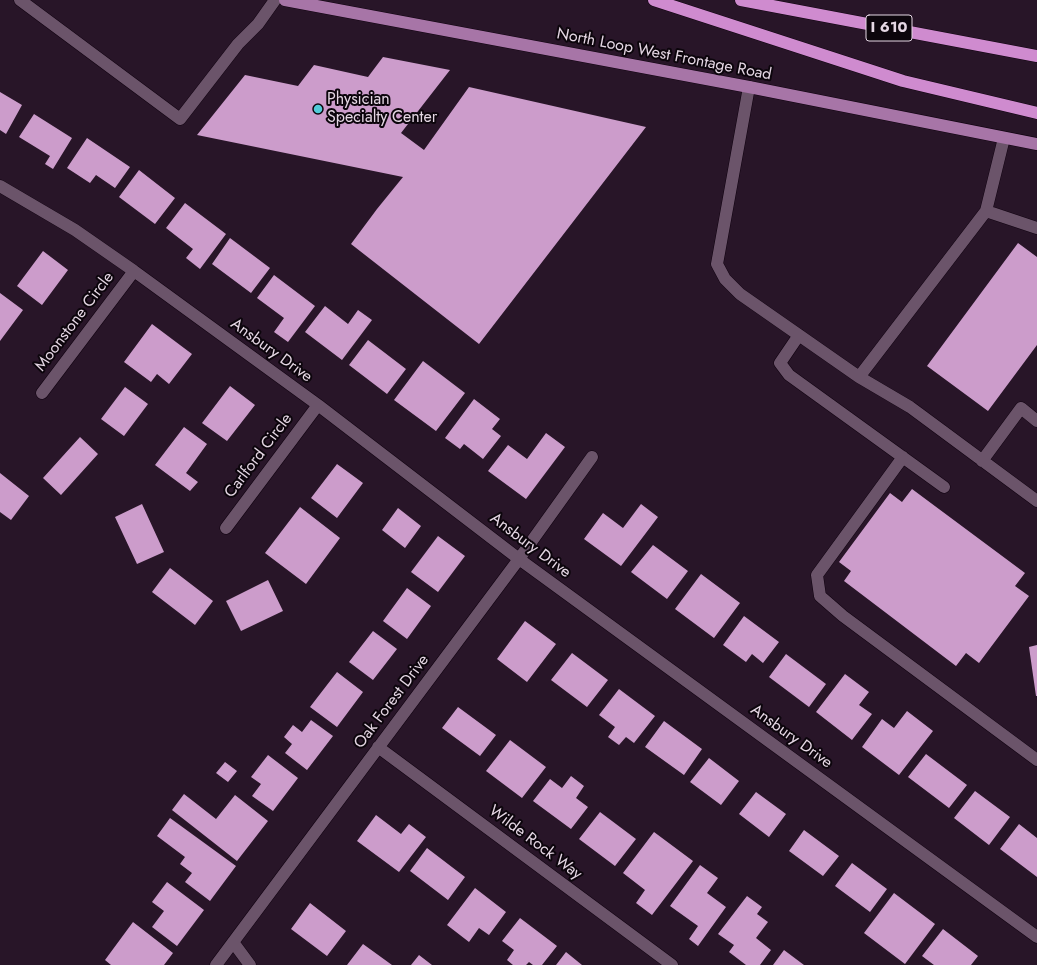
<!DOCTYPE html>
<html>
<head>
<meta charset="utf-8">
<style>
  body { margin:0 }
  canvas { display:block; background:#281528 }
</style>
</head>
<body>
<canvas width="1037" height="965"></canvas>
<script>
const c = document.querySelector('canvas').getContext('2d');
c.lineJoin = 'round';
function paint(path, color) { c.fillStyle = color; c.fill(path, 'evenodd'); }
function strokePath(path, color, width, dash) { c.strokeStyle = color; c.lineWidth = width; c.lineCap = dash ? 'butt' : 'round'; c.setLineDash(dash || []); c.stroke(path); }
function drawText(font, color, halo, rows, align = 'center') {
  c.font = font + ' Jost,sans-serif'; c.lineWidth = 4; c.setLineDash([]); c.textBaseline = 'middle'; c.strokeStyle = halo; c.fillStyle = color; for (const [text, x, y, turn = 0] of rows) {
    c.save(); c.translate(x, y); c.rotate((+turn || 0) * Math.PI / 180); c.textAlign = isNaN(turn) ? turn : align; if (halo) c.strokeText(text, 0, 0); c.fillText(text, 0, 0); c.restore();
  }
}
paint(new Path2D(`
  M383,57L450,70L401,133L424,150L469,87L646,127L479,344L351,244L377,209L403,177L197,135L245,75L298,86L314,65L368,77Z
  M0,92L22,105L6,134L0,130Z
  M34,114L72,138L53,169L45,164L50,156L19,137Z
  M87,138L130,167L115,188L96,175L90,183L67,168Z
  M139,170L175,198L155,224L119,197Z
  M185,203L226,234L200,269L186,258L193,249L166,228Z
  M230,238L270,268L251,293L212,264Z
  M1018,243L1037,257V345L988,411L927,366Z
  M43,251L68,270L42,305L17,286Z
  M274,275L315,306L288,342L274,332L284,318L257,298Z
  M0,293L23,310L0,341Z
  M325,306L348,324L358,310L372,320L342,360L305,332Z
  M152,324L192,354L169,384L157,374L151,382L124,362Z
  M368,340L406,369L387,394L349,365Z
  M423,361L465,393L436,431L394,400Z
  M230,386L255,405L227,441L202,423Z
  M125,387L148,404L124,436L101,419Z
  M474,399L500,419L492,429L501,436L483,459L464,444L460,449L445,438Z
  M184,427L207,444L186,473L198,482L190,491L155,465Z
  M546,433L565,447L526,499L488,471L508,445L527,459Z
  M80,437L98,454L61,495L43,478Z
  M337,464L363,483L337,518L311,498Z
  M0,473L29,496L11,520L0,512Z
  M912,489L1025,573L1015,586L1029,596L979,663L966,653L956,666L844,581L851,571L839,562L890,493L902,502Z
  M142,504L164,552L137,564L115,517Z
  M641,504L658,517L621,566L584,539L603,513L623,528Z
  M300,507L340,538L306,584L265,553Z
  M398,508L421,526L405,548L382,530Z
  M438,536L465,556L438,592L411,572Z
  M653,545L688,571L667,599L631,572Z
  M170,568L213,601L195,625L152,592Z
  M701,574L740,603L714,638L675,609Z
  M268,580L283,611L241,631L226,601Z
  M407,588L431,606L407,639L383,621Z
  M744,616L779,642L763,663L752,654L746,662L723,645Z
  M525,621L556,644L527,682L497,659Z
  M373,631L397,649L373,680L349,662Z
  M1037,645V696H1036L1029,647Z
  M572,653L608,680L587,707L551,680Z
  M786,654L826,684L809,707L769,677Z
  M337,672L363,692L337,727L310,707Z
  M845,674L869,692L859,705L872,714L852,740L816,712Z
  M619,689L655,716L634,743L626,737L619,745L608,737L615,727L599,715Z
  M458,707L496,735L480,756L442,728Z
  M907,711L933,731L899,775L862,747L882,719L894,728Z
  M311,720L333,736L307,770L285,753L292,744L284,737L293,725L302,732Z
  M664,721L702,749L684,775L645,747Z
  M510,740L546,767L522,798L486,771Z
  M926,754L967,785L949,808L908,777Z
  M268,755L298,778L273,811L252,796L261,784L251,777Z
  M709,758L739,781L721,805L690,782Z
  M225,762L237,771L228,782L216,773Z
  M571,776L584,786L576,798L588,807L571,829L533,801L550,779L562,788Z
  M975,791L1010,817L989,845L954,818Z
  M756,792L786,814L769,837L739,814Z
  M184,794L216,819L235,795L268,821L237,861L172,810Z
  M600,812L636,839L615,866L579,839Z
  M376,815L401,834L409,824L426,837L399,872L357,841Z
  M170,818L236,866L210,901L185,882L192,873L180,864L185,857L157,836Z
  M1019,824L1037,838V877L1000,849Z
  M804,830L839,856L823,876L789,851Z
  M654,832L693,861L652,915L636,903L645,890L623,873Z
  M427,848L465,877L448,900L410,871Z
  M852,863L887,889L870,912L835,886Z
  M700,865L718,878L707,893L726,907L698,946L689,939L698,926L670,906Z
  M167,882L204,910L177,946L152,927L164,911L152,902Z
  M475,888L506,912L489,935L479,928L469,942L447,925Z
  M894,893L935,924L905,964L864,933Z
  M747,896L762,907L757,914L768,922L756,938L771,950L760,965H746L729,952L734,945L718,934Z
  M310,903L346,931L327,956L291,929Z
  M520,918L557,946L542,965H533L529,962L526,965H513L507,960L514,950L502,941Z
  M133,922L173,953L164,965H111L105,960Z
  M943,929L978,956L971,965H934L922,956Z
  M363,944L392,965H347Z
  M784,950L804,965H773Z
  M566,952L582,965H556Z
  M419,955L432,965H411Z`), '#cc9ccb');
const minor = new Path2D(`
  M20,0L180,119L238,44L258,24L275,0
  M749,87L717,264L725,279L740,294L859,377L910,407L1037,501
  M0,186L75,230L134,271L318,405L519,559L1037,937
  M986,211L1037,228
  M799,335L780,363L789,375L944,487
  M859,377L986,211L1004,138
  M42,393L134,271
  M903,457L817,575L820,596L843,616L1037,760
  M982,461L1021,408L1037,421
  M226,528L318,405
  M378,747L672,965
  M233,942L250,965
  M216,965L519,559L592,457`);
const major = new Path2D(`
  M285,0L749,87L1037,144`);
const highway = new Path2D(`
  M654,0L903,81L1037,113
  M741,0L1037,56`);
strokePath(minor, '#100210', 13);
strokePath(major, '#100210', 13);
strokePath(highway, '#100210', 13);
strokePath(minor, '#6b546a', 12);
strokePath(major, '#a775a7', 12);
strokePath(highway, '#cf8bcf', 12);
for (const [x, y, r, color] of [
  [318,109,5,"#52cbd9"]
]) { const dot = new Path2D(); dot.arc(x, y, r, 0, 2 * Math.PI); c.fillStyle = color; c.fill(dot); strokePath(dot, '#0c050c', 1.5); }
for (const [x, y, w] of [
  [889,28,46]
]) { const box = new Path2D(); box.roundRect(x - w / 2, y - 13, w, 26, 3); c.fillStyle = '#0c050c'; c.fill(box); strokePath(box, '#e5d7e4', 1); }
drawText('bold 15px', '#e5d7e4', null, [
  ["I 610",889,28]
]);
drawText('16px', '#e5d7e4', '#0c050c', [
  ["North Loop West Frontage Road",664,55,11],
  ["Moonstone Circle",75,322,-53],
  ["Ansbury Drive",271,351,36],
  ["Carlford Circle",259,456,-53],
  ["Ansbury Drive",530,546,37],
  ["Oak Forest Drive",392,702,-53],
  ["Ansbury Drive",791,737,36],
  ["Wilde Rock Way",535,843,37]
]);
drawText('16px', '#e5d7e4', '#0c050c', [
  ["Physician",327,100],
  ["Specialty Center",327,118]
], 'left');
</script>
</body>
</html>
